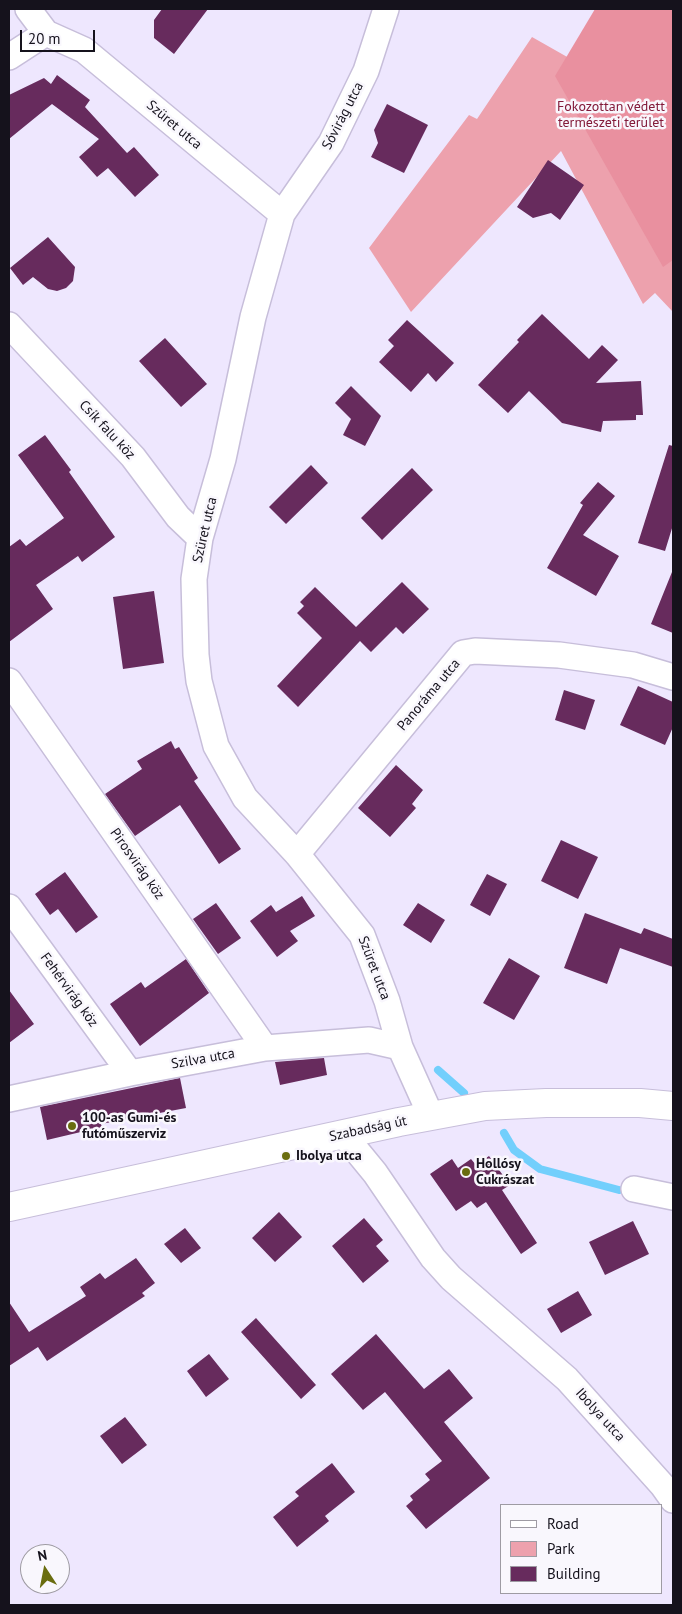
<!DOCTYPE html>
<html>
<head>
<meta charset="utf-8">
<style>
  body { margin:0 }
  #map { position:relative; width:682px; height:1614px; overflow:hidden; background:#eee7fe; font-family:"PT Sans",sans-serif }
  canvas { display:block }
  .frame { position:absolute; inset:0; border:10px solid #15121c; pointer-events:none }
  .legend { position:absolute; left:500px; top:1504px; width:162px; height:90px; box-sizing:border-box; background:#f9f7fd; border:1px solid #9e9ba3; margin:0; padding:6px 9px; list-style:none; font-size:15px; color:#15121c }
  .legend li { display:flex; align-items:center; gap:10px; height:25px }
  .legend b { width:25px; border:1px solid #9e9ba3 }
  .north { position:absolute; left:20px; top:1544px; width:50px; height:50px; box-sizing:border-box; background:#f9f7fd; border:1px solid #9e9ba3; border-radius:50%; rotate:349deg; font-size:14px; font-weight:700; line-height:20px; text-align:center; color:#15121c }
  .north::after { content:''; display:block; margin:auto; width:18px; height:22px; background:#6a6d10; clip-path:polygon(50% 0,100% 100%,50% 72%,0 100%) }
  .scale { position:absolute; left:20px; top:30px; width:75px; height:22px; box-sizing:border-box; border:2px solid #15121c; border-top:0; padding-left:6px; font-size:15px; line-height:18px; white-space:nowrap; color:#15121c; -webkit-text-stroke:4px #f9f7fd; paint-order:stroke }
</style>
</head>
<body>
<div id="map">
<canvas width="682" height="1614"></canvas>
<div class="frame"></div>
<ul class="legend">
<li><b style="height:6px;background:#fff"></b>Road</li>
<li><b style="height:14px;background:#eda1ad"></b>Park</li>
<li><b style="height:14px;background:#672b5d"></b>Building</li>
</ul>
<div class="north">N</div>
<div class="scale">20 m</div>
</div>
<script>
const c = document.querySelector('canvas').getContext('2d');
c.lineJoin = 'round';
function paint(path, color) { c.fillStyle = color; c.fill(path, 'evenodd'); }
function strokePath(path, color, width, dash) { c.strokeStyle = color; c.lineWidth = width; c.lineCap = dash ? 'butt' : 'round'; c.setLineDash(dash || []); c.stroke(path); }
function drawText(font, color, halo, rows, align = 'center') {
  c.font = font + ' "PT Sans",sans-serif'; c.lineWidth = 5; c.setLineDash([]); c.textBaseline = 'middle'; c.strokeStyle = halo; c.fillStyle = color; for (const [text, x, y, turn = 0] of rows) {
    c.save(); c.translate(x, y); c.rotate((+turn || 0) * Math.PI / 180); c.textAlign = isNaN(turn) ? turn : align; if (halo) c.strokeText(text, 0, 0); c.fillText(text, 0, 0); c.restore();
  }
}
paint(new Path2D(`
  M673,9V312L655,293L643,304L561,151L411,312L369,248L469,115L477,119L532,37L569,58Z`), '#eda1ad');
paint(new Path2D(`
  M595,9H673V260L663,267L555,76Z`), '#e9909f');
strokePath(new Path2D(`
  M438,1070L464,1093
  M504,1133L514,1150L540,1169L619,1190`), '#72cffc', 8);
paint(new Path2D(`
  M162,9H208L174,54L154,38V20Z
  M57,75L90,100L85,107L127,153L134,147L159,175L135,197L108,168L97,177L79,157L99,139L52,104L9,139V95L44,78L51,84Z
  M387,104L428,125L404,173L371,157L378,143L374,130Z
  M548,160L584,185L560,220L551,213L533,218L517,207Z
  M48,237L75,267L73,281L66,288L57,291L48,289L33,277L23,285L10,268Z
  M542,314L589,359L602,345L618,360L596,383L641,381L643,415H636V420L603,421L601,432L562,423L529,391L508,413L478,385L519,342L517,340Z
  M407,320L454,363L436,382L428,373L411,392L379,362L394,346L388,340Z
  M165,338L207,384L181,407L139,361Z
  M351,386L381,416L365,446L343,435L351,419L335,403Z
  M45,435L71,470L69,472L115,537L82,562L78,556L36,585L53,609L9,642V547L20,539L26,546L64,518L18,455Z
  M669,445L673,446V525L665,551L638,543Z
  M311,465L328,483L286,524L269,507Z
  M412,468L433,490L382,540L361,518Z
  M598,482L615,496L583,535L619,556L596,596L547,568L583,505L580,503Z
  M672,572H673V633L651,624Z
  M402,582L429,609L403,634L396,627L371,652L360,641L298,707L277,686L322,638L297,613L304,606L300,602L315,587L356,627Z
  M154,591L164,663L123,669L113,597Z
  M638,686L673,702V727L665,745L620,725Z
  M564,690L595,700L585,730L555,720Z
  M171,741L175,749L179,747L198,778L194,781L241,849L219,864L180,805L135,836L105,794L142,769L137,761Z
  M396,765L423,790L412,804L416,808L390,837L358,808Z
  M561,840L598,857L578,899L541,881Z
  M65,872L98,917L76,933L58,909L50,915L35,894Z
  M487,874L507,884L490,916L470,905Z
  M302,896L315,916L290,931L298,941L277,957L250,921L271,905L276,912Z
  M216,903L241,938L218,954L193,919Z
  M418,903L445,920L431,943L403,925Z
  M585,913L641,934L644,928L673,939V967L620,948L607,984L564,968Z
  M509,958L540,976L514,1020L483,1003Z
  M186,959L209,993L140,1046L110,1004L141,982L145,988Z
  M9,990L34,1024L9,1043Z
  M324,1058L327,1075L280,1085L275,1062Z
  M180,1078L186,1108L101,1124L102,1127L47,1140L40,1107Z
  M489,1156L510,1185L502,1190L537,1243L521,1254L486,1202L477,1208L471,1201L456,1211L430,1174L452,1159L458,1168L471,1159L476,1165Z
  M279,1212L302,1237L275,1262L252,1238Z
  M364,1218L383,1240L376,1246L389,1261L363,1283L332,1246Z
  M633,1221L649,1254L605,1275L589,1242Z
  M185,1228L201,1248L181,1263L164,1244Z
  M136,1258L155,1283L142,1293L145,1296L47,1361L38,1347L9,1366V1302L29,1332L86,1296L80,1287L100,1273L105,1279Z
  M578,1291L592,1315L561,1333L547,1309Z
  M256,1318L316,1385L301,1399L241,1332Z
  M376,1334L424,1389L449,1369L473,1398L444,1422L490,1478L426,1529L406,1506L413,1500L410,1496L430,1480L425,1474L442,1461L385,1392L363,1410L331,1374Z
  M209,1354L229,1379L206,1397L187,1371Z
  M125,1417L147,1445L122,1464L100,1436Z
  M332,1463L355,1492L325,1516L329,1521L297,1547L273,1517L299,1496L295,1492Z`), '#672b5d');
const street = new Path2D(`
  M28,9L46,33L84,50L282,214
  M386,9L366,71L331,143L282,214L253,317L223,459L200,538L194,579L196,655L199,681L216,746L245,798L297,854L362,935L387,1001L400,1047L431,1116
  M9,57L46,33
  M9,325L133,457L178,517L200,538
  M9,681L265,1048
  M297,854L463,653L475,651L559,655L633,665L673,677
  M9,907L130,1073
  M9,1099L130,1073L265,1048L369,1040L400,1047
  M343,1134L375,1173L433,1258L451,1278L567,1379L663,1486L673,1500
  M634,1189L673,1197`);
const primary = new Path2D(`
  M9,1207L399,1122L485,1106L546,1103H640L673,1106`);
strokePath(street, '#c7beda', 28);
strokePath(primary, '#c7beda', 30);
strokePath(street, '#fff', 25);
strokePath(primary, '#fff', 28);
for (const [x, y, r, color] of [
  [72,1126,5,"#6a6d10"],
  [286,1156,5,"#6a6d10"],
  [466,1172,5,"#6a6d10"]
]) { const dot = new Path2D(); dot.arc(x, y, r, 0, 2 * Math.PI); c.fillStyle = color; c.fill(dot); strokePath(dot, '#f9f7fd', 2); }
drawText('14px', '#831b3a', '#f9f7fd', [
  ["Fokozottan védett",611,107],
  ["természeti terület",611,123]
]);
drawText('14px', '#15121c', '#f9f7fd', [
  ["Sóvirág utca",343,116,-63],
  ["Szüret utca",174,125,40],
  ["Csík falu köz",107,430,47],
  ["Szüret utca",205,530,-77],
  ["Panoráma utca",429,695,-50],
  ["Pirosvirág köz",137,864,55],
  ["Szüret utca",374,968,69],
  ["Fehérvirág köz",69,990,54],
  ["Szilva utca",203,1059,-10],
  ["Szabadság út",368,1129,-12],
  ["Ibolya utca",600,1415,48]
]);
drawText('bold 14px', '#15121c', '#f9f7fd', [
  ["100-as Gumi-és",82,1118],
  ["futóműszerviz",82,1134],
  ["Ibolya utca",296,1156],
  ["Hollósy",476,1164],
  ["Cukrászat",476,1180]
], 'left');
</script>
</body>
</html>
